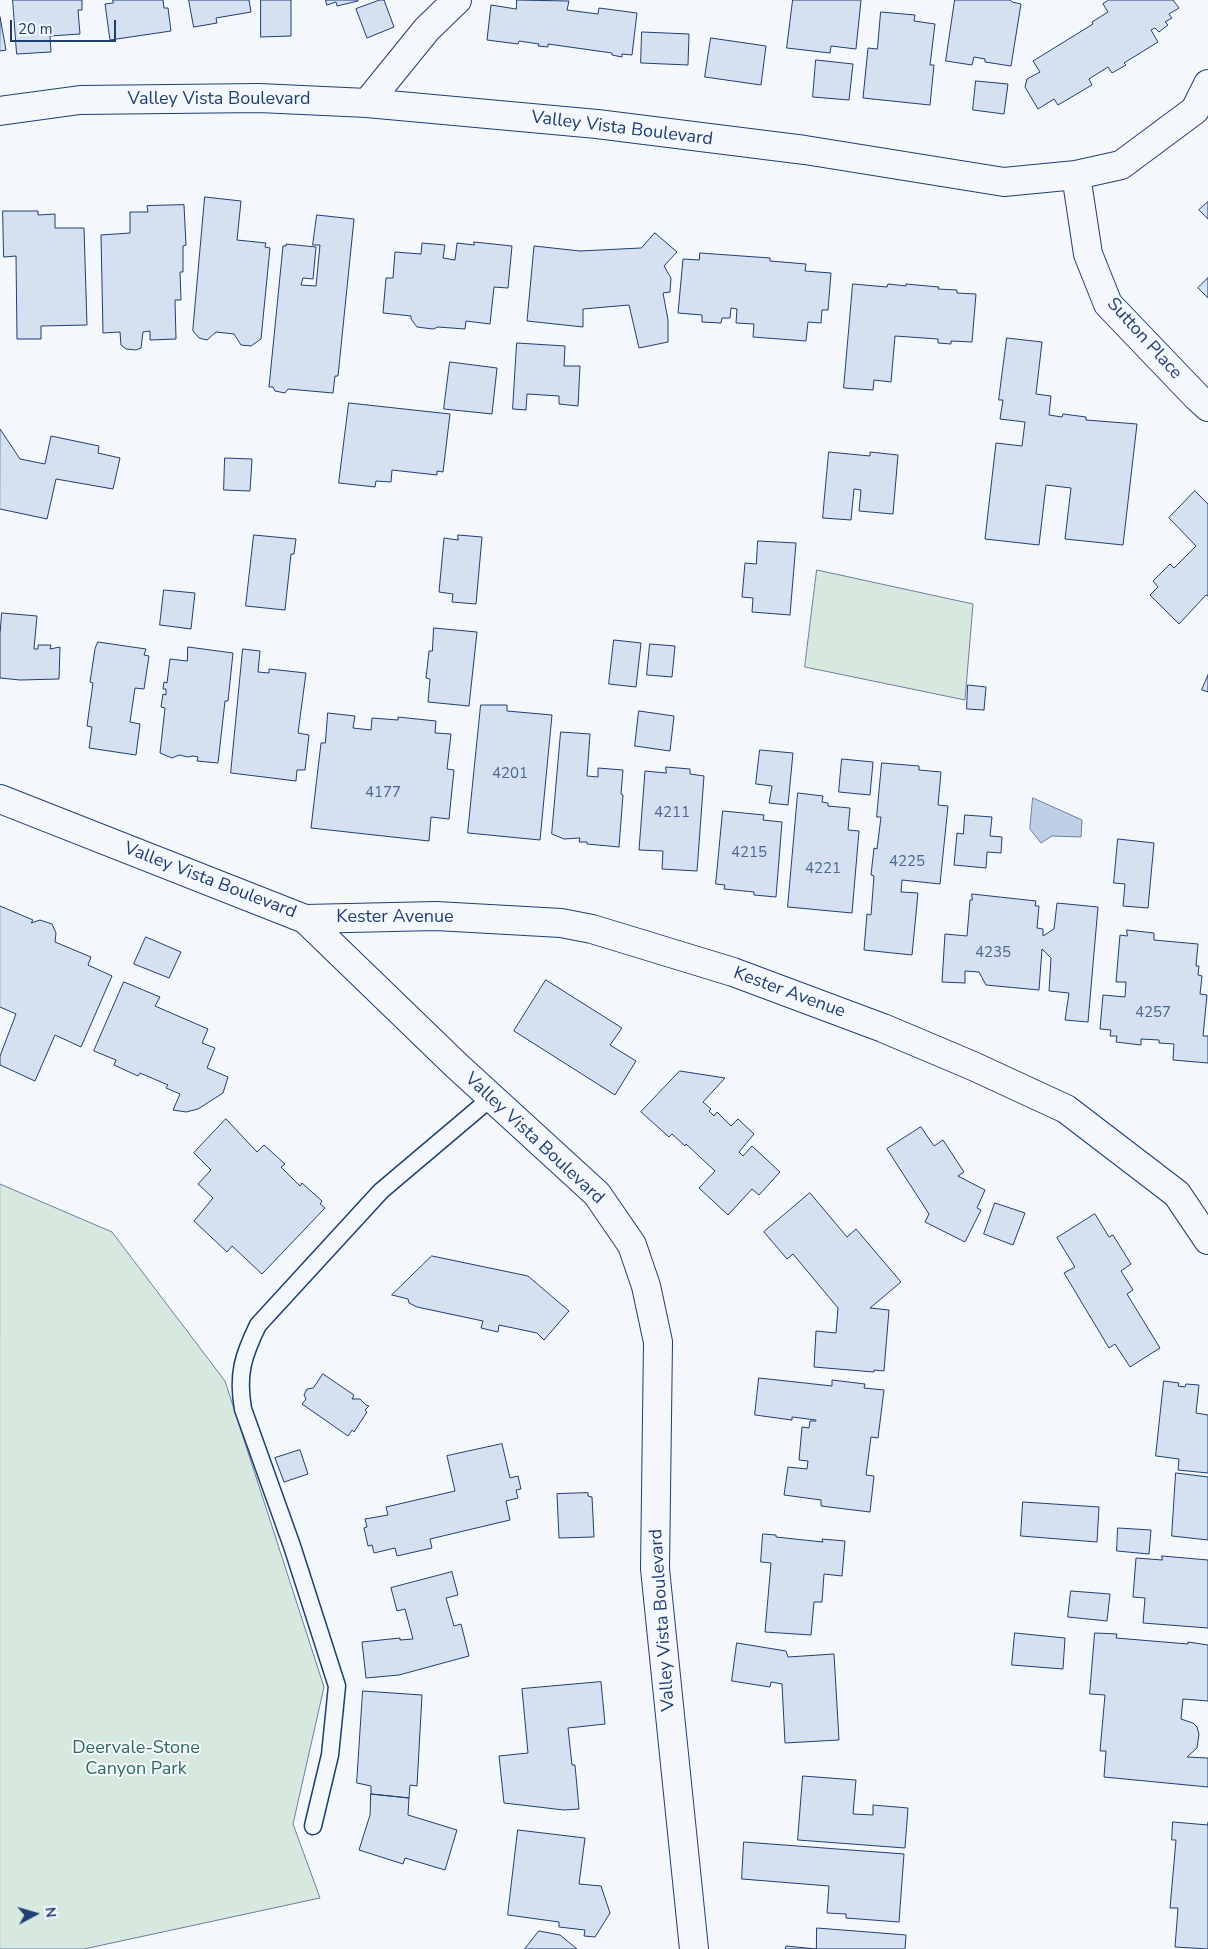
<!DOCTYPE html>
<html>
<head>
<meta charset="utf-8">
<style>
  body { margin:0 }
  #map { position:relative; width:1208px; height:1949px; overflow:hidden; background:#f4f7fb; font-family:"Nunito Sans",sans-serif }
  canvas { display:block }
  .north { position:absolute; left:10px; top:1889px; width:50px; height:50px; -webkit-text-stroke:4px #f4f7fb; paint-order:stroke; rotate:84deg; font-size:14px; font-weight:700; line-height:20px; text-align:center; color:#1d3f73 }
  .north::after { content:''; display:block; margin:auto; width:18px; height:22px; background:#1d3f73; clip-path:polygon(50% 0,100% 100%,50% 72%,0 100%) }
  .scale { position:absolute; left:10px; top:20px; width:106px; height:22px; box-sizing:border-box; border:2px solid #1d3f73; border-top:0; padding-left:6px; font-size:15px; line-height:18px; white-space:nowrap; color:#1d3f73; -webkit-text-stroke:4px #f4f7fb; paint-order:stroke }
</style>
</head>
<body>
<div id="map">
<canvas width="1208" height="1949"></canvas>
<div class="north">N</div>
<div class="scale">20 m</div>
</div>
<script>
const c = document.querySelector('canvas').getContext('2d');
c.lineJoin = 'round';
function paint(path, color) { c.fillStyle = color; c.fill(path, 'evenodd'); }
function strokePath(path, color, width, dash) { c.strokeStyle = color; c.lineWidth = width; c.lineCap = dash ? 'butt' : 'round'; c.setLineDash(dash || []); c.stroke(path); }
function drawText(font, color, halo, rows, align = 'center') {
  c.font = font + ' "Nunito Sans",sans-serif'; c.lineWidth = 4; c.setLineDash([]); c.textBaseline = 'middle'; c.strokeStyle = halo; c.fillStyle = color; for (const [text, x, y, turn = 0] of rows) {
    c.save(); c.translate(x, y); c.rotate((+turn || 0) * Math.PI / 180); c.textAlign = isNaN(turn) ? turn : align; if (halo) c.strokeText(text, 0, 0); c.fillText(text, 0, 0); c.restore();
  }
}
const green = new Path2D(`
  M817,570L973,604L965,700L805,667Z
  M0,1184L112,1232L225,1381L324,1687L293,1824L320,1898L84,1949H0Z`);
paint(green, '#d7e8df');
strokePath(green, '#687fa3', 1);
const water = new Path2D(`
  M1033,798L1082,820L1081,837L1052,836L1041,843L1030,829Z`);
paint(water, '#bed0e5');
strokePath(water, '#687fa3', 1);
const building = new Path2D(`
  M13,0H82V10H78L80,34L50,36L51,52L17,54Z
  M113,0H163L164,8H168L171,31L110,40L105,4L113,3Z
  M189,0H249L251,12L216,18L217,23L194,27Z
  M261,0H291V36L261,37Z
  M326,0H358V1L337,6L336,2L327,5Z
  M380,0H384L394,27L367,38L356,9Z
  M517,0L569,1L567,10L598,14L599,8L637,13L632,55L622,54V57L612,55V53L548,44V47L538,46L539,44L519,41L518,44L487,40L491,5L516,9Z
  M793,0H861L856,49L831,46L830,53L787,48Z
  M955,0H1010L1012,2L1021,4L1011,66L985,62V59L974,57L972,65L946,61Z
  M1109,0H1173L1179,8L1169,14L1172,18L1165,22L1168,25L1159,32L1155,28L1151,30L1158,42L1124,63L1126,65L1112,73L1108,67L1089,79L1092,85L1058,105L1054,99L1038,109L1025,87L1027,79L1040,72L1033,61L1093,24L1092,22L1108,12L1103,4Z
  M881,12L915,15L914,21L935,24L930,65H934L930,105L863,98L868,48L877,49Z
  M0,17L6,50L0,51Z
  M642,32L689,34L688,65L641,63Z
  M711,38L766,46L761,85L705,77Z
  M816,60L853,64L849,100L813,97Z
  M976,81L1008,84L1004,114L973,110Z
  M205,197L241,201L237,240L266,243L265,247L270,248L261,339L251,346L241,345L234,334L216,332L207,340L199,338L193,331Z
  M1208,202V219L1199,210Z
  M184,205L186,245L183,246V272H180L181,300H175L176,339L150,340V331L143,332L141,348L136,350L126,349L121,345L120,332L103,333L101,235L130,233V212H148L147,206Z
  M3,211H38V215L55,214V228H84L87,325L41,326V339H17L16,256L4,257Z
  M317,215L354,219L338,376H335L333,393L288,389L285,393L275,391L273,387H269L283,246H286V244L316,247L313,279L303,278L301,285L316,286L320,245H313Z
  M655,233L677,252L664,266L671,278L670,292L663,293L668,320V342L639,348L629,305L583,309V327L527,321L534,246L580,251L641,248Z
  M474,242L512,246L508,288L494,287L490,324L466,321L465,329L438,327L433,329L417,327L411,319V316L383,313L386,278H393L395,252L421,254L422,243L445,245L443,258L455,260L457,243L474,245Z
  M700,253L770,258V261L806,264L805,271L831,273L828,310H822L821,323L808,322L806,341L753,337L754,324L736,323L737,309L731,308L730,318H722L721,323L702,322V315L678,313L683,259L699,260Z
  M1208,278V298L1198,288Z
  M853,284L887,287L888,284L906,286V284L939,287L938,289L957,290V293L976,294L972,342L951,341V344L938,343V339L895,336L891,382L874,380L873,390L844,388Z
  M1007,338L1042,342L1036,394L1051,396L1049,415L1062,417L1063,414L1086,417V420L1137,424L1123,545L1065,539L1071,488L1046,485L1039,545L985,539L996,443L1022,446L1025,422L1000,419L1003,400H999Z
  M517,343L565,346L564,366H580L578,406L559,404V396L527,394L526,410L513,409Z
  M450,362L497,368L492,414L444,409Z
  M349,403L450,414L443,472L437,471V475L392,470L391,482L376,481L375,487L339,483Z
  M0,429L20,459L45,464L51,436L99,446L98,453L120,458L113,489L56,479L47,519L0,509Z
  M829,452L870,456V452L898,455L893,514L859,511L861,490L854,489L851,520L823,518Z
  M225,458L252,459L250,491L224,490Z
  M1195,491L1208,504V596L1206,595L1179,624L1150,595L1158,587L1153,581L1170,564L1174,568L1196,546L1169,518Z
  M254,535L296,539L294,554H291L285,610L246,606Z
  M458,535L482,537L476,604L452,602L453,594L439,592L444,538L458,540Z
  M758,541L796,543L790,615L752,612L753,598L742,597L745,563L756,564Z
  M164,590L195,593L191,629L160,625Z
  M2,613L37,616L34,649H38V645H51L50,649L60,647L59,679L20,680L0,678V635Z
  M434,628L477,632L469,706L428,702L430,679L426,678L429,651H432Z
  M614,640L641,643L636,687L609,684Z
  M98,642L146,649L144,655L149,656L144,689L135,688L130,722L140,724L136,755L89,748L92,727L87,726L93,683L90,682L95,649Z
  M650,644L675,646L672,677L647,675Z
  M188,647L233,653L228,701H225L218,763L197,761L198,757L193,756L188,757L179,755L172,758L160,753L165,708L161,707L163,694L166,695V689H163L164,682L167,683L170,659L187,661Z
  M243,649L260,651L258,672L269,673V669L306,673L298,733L309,735L305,770H297L296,781L231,773Z
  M1208,675V692L1202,690Z
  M968,685L986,687L984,710L967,709Z
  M481,705H507V711L552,715L540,840L468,833Z
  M639,711L674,716L670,751L635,746Z
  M328,713L355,716L353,728L371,730L372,718L398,720V717L436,721L435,733L451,734L447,769L454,770L449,819L431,817L429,841L311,828L321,743H325Z
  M561,732L590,734L587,776L598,777V768L623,770L621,794L623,795L619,847L587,844V842H579L580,838L564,839L552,834Z
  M760,750L793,753L788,805L769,803L772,786L756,784Z
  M842,759L873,762L870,795L839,792Z
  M882,763L919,766V770L941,772L938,805L948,806L940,884L902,880L901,892L918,893L912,955L864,950L867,914L871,915L874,876L871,875L874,848L877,849L881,817H877Z
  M666,767L690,769V774L704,776L697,871L662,869L663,851L639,850L645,771L666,773Z
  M798,793L823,796L822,802L828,803V806L850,808L848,830L859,831L852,913L788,907Z
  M723,811L764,815L763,820L782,822L776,897L754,895V892L724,889L725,885L716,884Z
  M965,815L992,817L990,836L1002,837L1001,853L987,852L986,868L954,865L957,833L963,834Z
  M1118,839L1154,843L1148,908L1123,906L1125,884L1114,883Z
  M972,894L1036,901L1035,906H1039L1037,928L1043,929V936L1054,929L1057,903L1098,907L1088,1022L1065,1020L1069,993L1049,991L1051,958L1042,949L1039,990L986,985L979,972L965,971V983L942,982L945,934L967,936L970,900H972Z
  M0,906L33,920L31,923L40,920L52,924L56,933L55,942L91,957L88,965L112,976L81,1047L55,1035L35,1081L0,1065V1056L16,1014L0,1007Z
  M1127,930L1154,933V940L1198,944L1196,966H1199L1198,975L1202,976L1200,994L1207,995L1203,1036H1208V1063L1173,1060L1174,1044L1159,1043V1040L1141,1039V1045L1116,1042L1117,1036H1110L1111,1030L1100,1029L1103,995L1125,997L1126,982H1116L1120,935L1127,936Z
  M146,937L181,952L169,978L134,964Z
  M546,980L622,1028L610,1045L636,1061L615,1095L514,1031Z
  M124,982L160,997L155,1006L208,1029L202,1043L215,1048L207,1068L228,1077L223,1093L198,1109L186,1112L173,1110L180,1094L166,1088L168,1085L140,1073L138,1076L114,1065L116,1060L94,1051Z
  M680,1071L725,1078L703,1102L711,1109L709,1111L714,1116L717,1112L731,1126L738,1119L754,1134L739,1152L743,1156L752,1146L780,1172L759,1195L752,1189L728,1215L699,1188L715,1171L686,1144L685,1146L672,1134L669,1137L641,1112Z
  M226,1119L257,1152L264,1145L285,1164L281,1167L300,1186L302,1183L322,1201L320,1204L325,1208L262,1274L232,1246L227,1252L194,1221L213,1198L198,1184L211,1170L194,1153Z
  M921,1127L934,1146L943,1140L964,1172L958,1176L985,1190L977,1208L981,1210L965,1242L925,1222L929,1214L887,1149Z
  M810,1193L847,1237L856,1229L901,1282L870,1308L889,1310L884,1371L874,1370V1372L814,1367L816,1331L836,1333L838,1308L793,1254L787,1259L764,1232Z
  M995,1203L1025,1213L1013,1245L984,1234Z
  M1095,1214L1109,1237L1113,1235L1131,1264L1121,1271L1133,1290L1127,1294L1160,1348L1130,1367L1115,1344L1109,1348L1064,1273L1075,1267L1057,1238Z
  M432,1256L528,1276L569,1311L544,1340L537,1333L499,1325L498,1332L481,1328L483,1321L417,1307L409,1303L408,1299L392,1295Z
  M323,1374L354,1395L352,1399H360L366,1405L369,1406L365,1410L367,1412L354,1432L352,1430L348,1436L302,1404L306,1399L304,1395L307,1389L313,1388Z
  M759,1378L832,1386V1380L865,1384L864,1388L884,1390L878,1438L871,1437L866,1475L874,1476L870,1512L821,1506V1500L784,1495L788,1467L807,1469L808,1461L799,1460L802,1427L809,1428L810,1421H816V1420L792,1417V1420L755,1415Z
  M1164,1381L1179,1383L1178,1386L1185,1387L1186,1384L1199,1385L1196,1413L1208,1415V1473L1178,1470L1179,1459L1156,1456Z
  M502,1444L510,1478L518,1476L521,1489L516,1490L518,1498L506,1501L510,1520L430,1539L432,1548L397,1556L395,1548L374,1553L372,1545L368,1546L364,1528L367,1527L365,1519L388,1515L386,1507L455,1491L447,1456Z
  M300,1450L308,1474L284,1482L275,1458Z
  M1176,1473L1208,1477V1540L1172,1536Z
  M588,1493V1496L592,1497L594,1537L559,1538L557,1494Z
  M1023,1502L1099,1507L1097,1542L1021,1536Z
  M1118,1528L1151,1530L1149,1554L1117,1551Z
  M763,1534L776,1535V1537L823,1542L822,1539L845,1541L842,1576L824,1574L822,1602H814L811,1635L765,1632L771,1563L761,1562Z
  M1162,1556L1208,1560V1628L1143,1623L1145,1598L1133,1597L1136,1558L1162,1560Z
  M452,1572L458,1595L446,1598L454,1626L461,1624L469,1656L399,1675L366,1678L362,1642L400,1638V1640L413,1639L405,1609L397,1611L391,1588Z
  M1071,1591L1110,1594L1107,1621L1068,1617Z
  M1015,1633L1065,1638L1063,1669L1012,1665Z
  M1095,1633L1117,1634L1116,1638L1188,1644V1642L1208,1645V1701L1183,1699L1181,1719L1193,1723L1197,1727L1199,1734L1197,1748L1187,1757L1208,1758V1787L1104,1777L1106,1751H1100L1105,1695L1090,1694Z
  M737,1643L786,1651L788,1657L834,1654L839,1740L785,1743L782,1684L771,1682L770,1687L732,1681Z
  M601,1682L605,1724L568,1728L572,1765H575L579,1809L564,1810L504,1803L499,1756L528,1753L522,1689Z
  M363,1691L422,1695L417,1786L410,1785L409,1798L371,1794V1786L357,1783Z
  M803,1776L856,1780L853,1814L873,1815V1805L908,1808L905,1848L798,1840Z
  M371,1794L409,1798L408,1815L457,1830L445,1870L405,1858L403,1864L359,1850L370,1815Z
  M1173,1822L1208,1825V1822V1949L1175,1947L1178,1908H1170L1176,1840H1172Z
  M518,1830L585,1838L579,1884L601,1886L610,1913L595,1937L584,1936L585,1930L559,1927V1922L508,1915Z
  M744,1842L904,1854L899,1922L846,1918V1914L827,1913L829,1886L742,1879Z
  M817,1928L906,1935L905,1949H785L786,1946L816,1949Z
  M539,1931L560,1935L577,1949H525Z`);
paint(building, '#d5e0f0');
strokePath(building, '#1d3f73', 1);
const service = new Path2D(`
  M313,1826L330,1755L337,1686L292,1546L243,1409C237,1374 243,1356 258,1325L381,1191L491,1098`);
const minor = new Path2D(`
  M367,103L427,29L457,0
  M0,111L80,100L259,98L367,103L597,124L805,150L1004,182L1076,175L1121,165L1195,110L1208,84
  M1076,175L1088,254L1108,304L1197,397L1208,407
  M0,799L305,919L456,1065L597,1194L632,1245L646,1286L658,1342L655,1569L694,1949
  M305,919L436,916L561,923L592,929L733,972L883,1028L973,1066L1066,1109L1177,1194L1208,1240`);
strokePath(service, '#1d3f73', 19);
strokePath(minor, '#1d3f73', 30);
strokePath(service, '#f4f7fb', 16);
strokePath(minor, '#f4f7fb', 28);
drawText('15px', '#4b6792', null, [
  ["4201",510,774],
  ["4177",383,793],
  ["4211",672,813],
  ["4215",749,853],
  ["4225",907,862],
  ["4221",823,869],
  ["4235",993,953],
  ["4257",1153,1013]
]);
drawText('18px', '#1d3f73', '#f4f7fb', [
  ["Valley Vista Boulevard",219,100],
  ["Valley Vista Boulevard",622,129,7],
  ["Sutton Place",1144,339,48],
  ["Valley Vista Boulevard",210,881,21],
  ["Kester Avenue",395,918],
  ["Kester Avenue",789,993,20],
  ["Valley Vista Boulevard",534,1139,43],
  ["Valley Vista Boulevard",663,1620,-94]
]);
drawText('18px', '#2c6c60', '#f4f7fb', [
  ["Deervale-Stone",136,1749],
  ["Canyon Park",136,1770]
]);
</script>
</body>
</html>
